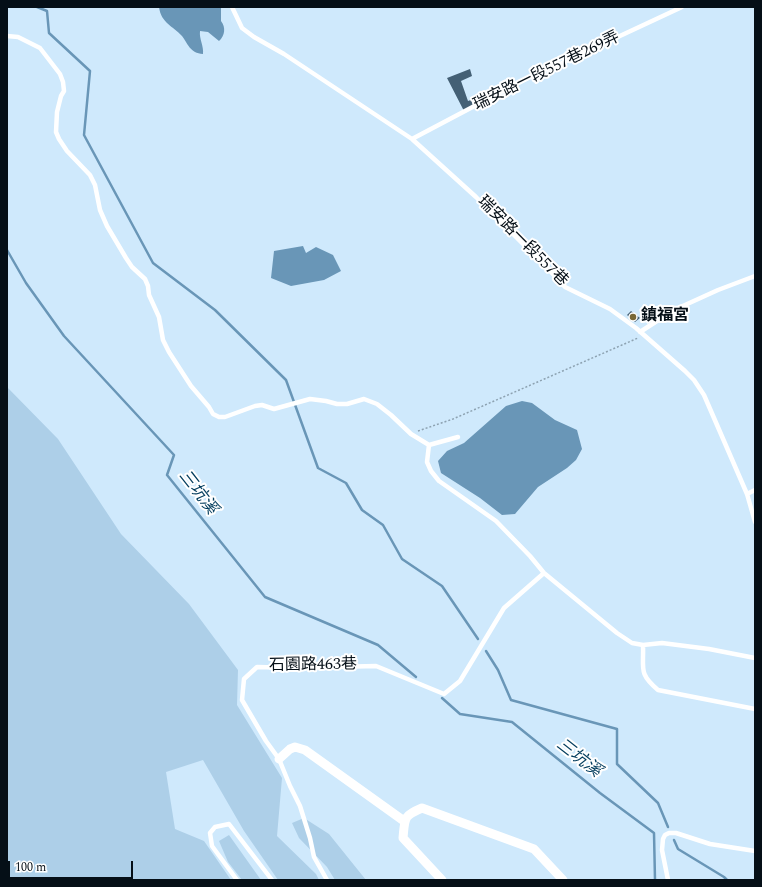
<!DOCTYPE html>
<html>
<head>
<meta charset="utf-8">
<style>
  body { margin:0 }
  #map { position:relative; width:762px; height:887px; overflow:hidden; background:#cfe9fc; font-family:Spectral,serif }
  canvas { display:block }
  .frame { position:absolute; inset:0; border:8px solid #050f17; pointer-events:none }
  .scale { position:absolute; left:8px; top:861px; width:125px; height:18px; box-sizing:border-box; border:2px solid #050f17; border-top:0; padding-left:5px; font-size:12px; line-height:14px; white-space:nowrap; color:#050f17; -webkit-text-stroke:3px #fff; paint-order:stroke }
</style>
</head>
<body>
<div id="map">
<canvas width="762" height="887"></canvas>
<div class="frame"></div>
<div class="scale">100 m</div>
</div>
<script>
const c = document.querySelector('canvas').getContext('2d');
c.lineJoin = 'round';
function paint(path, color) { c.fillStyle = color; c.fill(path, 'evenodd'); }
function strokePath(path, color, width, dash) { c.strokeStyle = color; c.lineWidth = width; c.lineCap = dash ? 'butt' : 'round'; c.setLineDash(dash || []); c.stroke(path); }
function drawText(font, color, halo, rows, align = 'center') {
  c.font = font + ' Spectral,"Noto Sans TC",serif'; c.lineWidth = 4; c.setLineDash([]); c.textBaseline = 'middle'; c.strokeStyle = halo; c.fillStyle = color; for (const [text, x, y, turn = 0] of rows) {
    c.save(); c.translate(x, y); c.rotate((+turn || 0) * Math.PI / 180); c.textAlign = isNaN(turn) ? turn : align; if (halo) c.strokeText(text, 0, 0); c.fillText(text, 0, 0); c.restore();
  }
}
paint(new Path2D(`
  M7,387L58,439L121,534L189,604L238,670L237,705L282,778L277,836L316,874L319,880H278L244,831L203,760L166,772L175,829L204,841L231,880H7Z
  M304,818L329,834L366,880H335L327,867L299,838L292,823Z
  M229,835L261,880H242L228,862L219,841Z`), '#adcfe8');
paint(new Path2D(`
  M159,7H221V21C226,27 225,36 219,41L208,32L200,31C199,39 204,46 203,54C190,53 188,44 182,36C173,26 161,23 159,7Z
  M303,246L306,253L316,247L333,255L341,271L324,280L291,286L271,278L274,251Z
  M522,401L532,403L555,420L577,430L582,449L576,460L567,468L538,487L515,514L502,515L480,498L441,473L438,461L447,451L464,443L506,406Z`), '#6996b7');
strokePath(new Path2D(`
  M37,7L47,11L49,33L90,71L84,135L153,263L215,310L286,380L318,468L346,483L362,510L383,525L402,559L442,586L478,639
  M7,250L26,283L64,336L174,455L167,475L265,597L378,645L416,677
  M486,651L498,670L511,700L617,729V764L658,803L668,827
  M442,698L460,714L512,722L600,793L654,833L655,880
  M674,840L678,849L724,877L727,880`), '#6996b7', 2.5);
paint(new Path2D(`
  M470,69L472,76L461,81L468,101L479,97L482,105L464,111L447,78Z
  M631,311L640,318L635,322L627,315Z`), '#446075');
strokePath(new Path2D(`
  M418,431L453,419L638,338`), '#8da2b1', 1.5, [2, 2]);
strokePath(new Path2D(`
  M232,7L242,28L254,37L284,54L412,139L476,197L550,271L565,287L610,309L636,328L685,371L694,380L704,395L747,494L755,522
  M7,36L18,37L40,48L60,74L63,82L64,91L61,96L57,112L56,132L59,139L67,151L90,175L95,185L100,210L107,226L126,258L132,267L145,279L148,286L149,295L159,317L163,340L169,352L191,386L209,407L213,414L219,417H225L255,406L262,405L274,409L310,399L326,401L337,404H347L364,399L377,404L391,415L411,434L429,445L427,462L431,471L439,481L496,521L530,556L544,573L617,633L632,643L643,645L662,643L709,649L755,658
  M412,139L537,73L562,63L682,7
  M640,332L674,310L718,290L755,276
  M429,445L458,437
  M747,494L755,490
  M643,645C644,669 638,673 658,690L755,709
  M237,880L212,846L210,833L215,827L229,824L272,880
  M327,880L314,857L310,838L300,806L290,786L279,759L266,741L242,700L244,679L257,667L294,668L376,666L444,694L460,681L504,608L544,573
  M668,880L662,850L663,839L665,835L669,833H676L710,844L755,851`), '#fff', 4.5);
strokePath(new Path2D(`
  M279,759L290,749L295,747L305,750L404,821
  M442,880L403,838C405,818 403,816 422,808L534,849L563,880`), '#fff', 9);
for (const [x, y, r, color] of [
  [633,317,4,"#796836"]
]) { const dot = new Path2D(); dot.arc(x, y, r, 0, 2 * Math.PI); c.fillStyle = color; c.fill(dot); strokePath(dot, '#fff', 1.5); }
drawText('16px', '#050f17', '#fff', [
  ["瑞安路一段557巷269弄",547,72,-26],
  ["瑞安路一段557巷",522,242,45],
  ["石園路463巷",313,666,-1]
]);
drawText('bold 16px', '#050f17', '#fff', [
  ["鎮福宮",641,317]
], 'left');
drawText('italic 17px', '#003b5c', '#fff', [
  ["三坑溪",197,493,52],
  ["三坑溪",578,759,38]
]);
</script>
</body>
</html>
